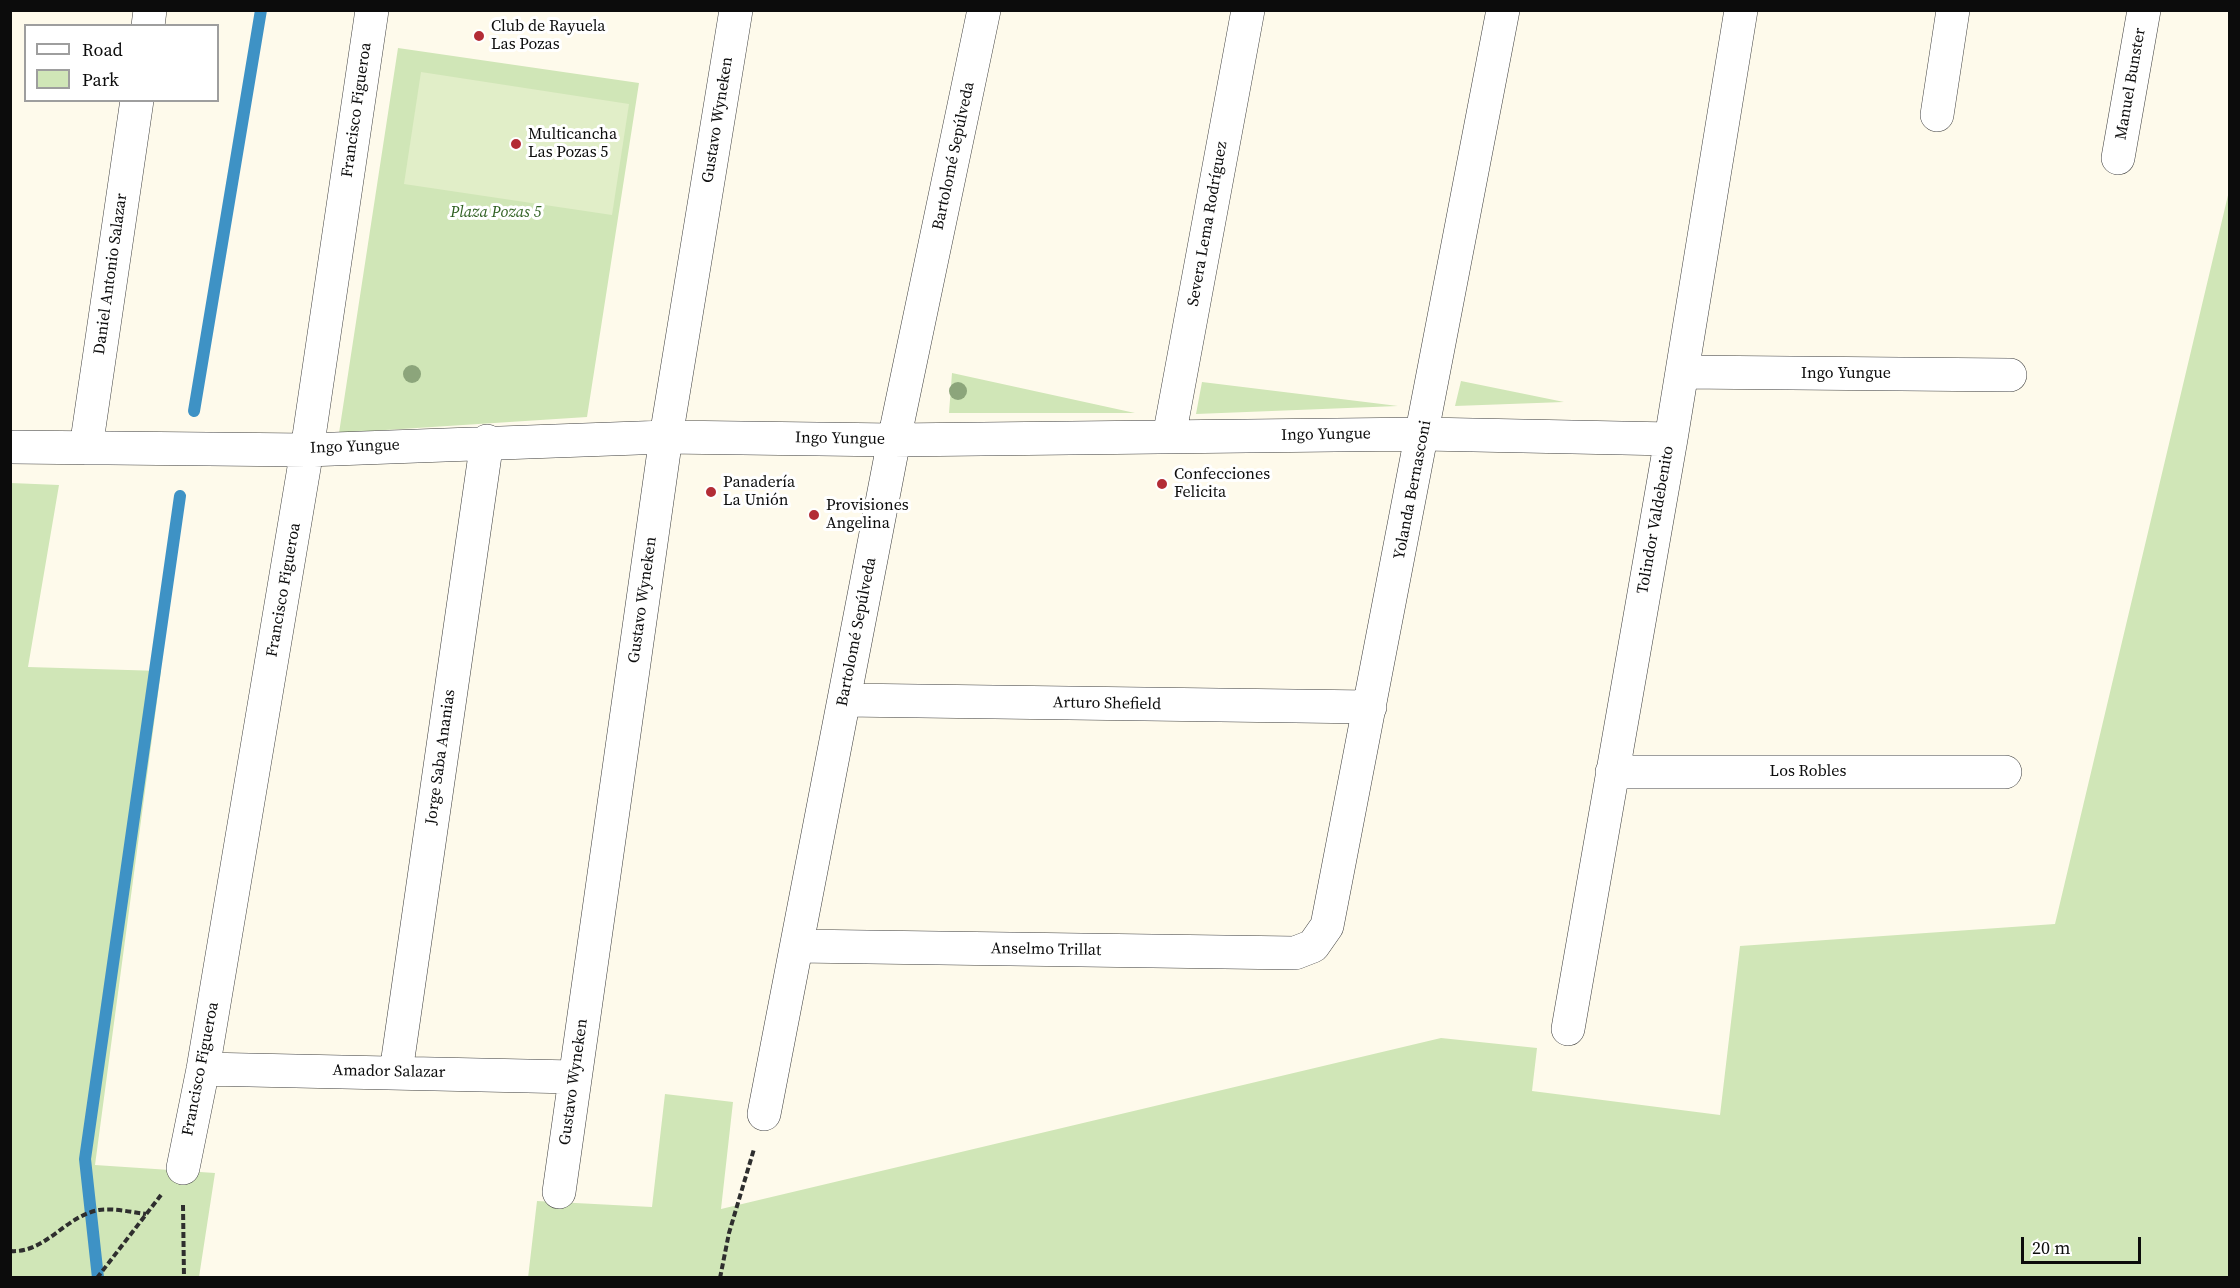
<!DOCTYPE html>
<html>
<head>
<meta charset="utf-8">
<style>
  body { margin:0 }
  #map { position:relative; width:2240px; height:1288px; overflow:hidden; background:#fefaeb; font-family:"Source Serif 4",serif }
  canvas { display:block }
  .frame { position:absolute; inset:0; border:12px solid #0c0c0c; pointer-events:none }
  .legend { position:absolute; left:24px; top:24px; width:195px; height:78px; box-sizing:border-box; background:#fff; border:2px solid #9e9e9e; margin:0; padding:8px 10px; list-style:none; font-size:18px; color:#0c0c0c }
  .legend li { display:flex; align-items:center; gap:12px; height:30px }
  .legend b { width:30px; border:2px solid #9e9e9e }
  .scale { position:absolute; left:2021px; top:1237px; width:120px; height:27px; box-sizing:border-box; border:3px solid #0c0c0c; border-top:0; padding-left:8px; font-size:18px; line-height:21px; white-space:nowrap; color:#0c0c0c; -webkit-text-stroke:4px #fff; paint-order:stroke }
</style>
</head>
<body>
<div id="map">
<canvas width="2240" height="1288"></canvas>
<div class="frame"></div>
<ul class="legend">
<li><b style="height:8px;background:#fff"></b>Road</li>
<li><b style="height:16px;background:#d0e6b7"></b>Park</li>
</ul>
<div class="scale">20 m</div>
</div>
<script>
const c = document.querySelector('canvas').getContext('2d');
c.lineJoin = 'round';
function paint(path, color) { c.fillStyle = color; c.fill(path, 'evenodd'); }
function strokePath(path, color, width, dash) { c.strokeStyle = color; c.lineWidth = width; c.lineCap = dash ? 'butt' : 'round'; c.setLineDash(dash || []); c.stroke(path); }
function drawText(font, color, halo, rows, align = 'center') {
  c.font = font + ' "Source Serif 4",serif'; c.lineWidth = 6; c.setLineDash([]); c.textBaseline = 'middle'; c.strokeStyle = halo; c.fillStyle = color; for (const [text, x, y, turn = 0] of rows) {
    c.save(); c.translate(x, y); c.rotate((+turn || 0) * Math.PI / 180); c.textAlign = isNaN(turn) ? turn : align; if (halo) c.strokeText(text, 0, 0); c.fillText(text, 0, 0); c.restore();
  }
}
paint(new Path2D(`
  M398,48L639,83L587,417L339,433Z
  M2229,191V1277L528,1278L537,1201L652,1207L665,1094L733,1102L721,1209L1441,1038L1537,1048L1532,1091L1720,1115L1740,946L2055,924Z
  M952,373L1135,413H949Z
  M1461,381L1564,402L1455,406Z
  M1202,382L1398,406L1196,414Z
  M11,483L59,485L28,667L161,671L95,1165L215,1173L199,1277L11,1278Z`), '#d0e6b7');
paint(new Path2D(`
  M421,72L629,104L612,215L404,184Z`), '#e1eec8');
strokePath(new Path2D(`
  M194,411L261,10
  M98,1278L85,1159L180,496`), '#3e92c5', 12);
const minor = new Path2D(`
  M148,26L150,10
  M1937,115L1953,10
  M2118,158L2144,10
  M1682,372L2010,375
  M1169,437L1248,10
  M10,447L307,450L666,437L894,440L1424,434L1671,439
  M86,448L137,100
  M844,700L1370,707
  M1612,772H2005
  M797,946L1295,953L1313,946L1327,926L1503,10
  M1568,1029L1671,439L1741,10
  M203,1069L574,1077
  M396,1072L487,441
  M764,1114L894,440L984,10
  M183,1168L203,1069L307,450L372,10
  M559,1192L666,437L736,10`);
strokePath(minor, '#3f3f3f', 34);
strokePath(new Path2D(`
  M183,1205L184,1278
  M10,1251C45,1254 65,1216 99,1210C114,1208 131,1212 146,1214
  M97,1278L161,1195
  M720,1278L729,1233L754,1149`), '#2e2e2e', 4, [6, 3]);
strokePath(minor, '#fff', 33);
c.fillStyle = '#8ca57b';
for (const [x, y] of [
  [412,374],
  [958,391]
]) { c.beginPath(); c.arc(x, y, 9, 0, 2 * Math.PI); c.fill(); }
for (const [x, y, r, color] of [
  [479,36,6,"#b32c35"],
  [516,144,6,"#b32c35"],
  [1162,484,6,"#b32c35"],
  [711,492,6,"#b32c35"],
  [814,515,6,"#b32c35"]
]) { const dot = new Path2D(); dot.arc(x, y, r, 0, 2 * Math.PI); c.fillStyle = color; c.fill(dot); strokePath(dot, '#fff', 2); }
drawText('16px', '#0c0c0c', '#fff', [
  ["Club de Rayuela",491,27],
  ["Las Pozas",491,45],
  ["Multicancha",528,135],
  ["Las Pozas 5",528,153],
  ["Confecciones",1174,475],
  ["Felicita",1174,493],
  ["Panadería",723,483],
  ["La Unión",723,501],
  ["Provisiones",826,506],
  ["Angelina",826,524]
], 'left');
drawText('16px', '#0c0c0c', '#fff', [
  ["Manuel Bunster",2131,84,-80],
  ["Francisco Figueroa",357,110,-82],
  ["Gustavo Wyneken",718,120,-81],
  ["Bartolomé Sepúlveda",954,156,-78],
  ["Severa Lema Rodríguez",1208,224,-80],
  ["Daniel Antonio Salazar",111,274,-82],
  ["Ingo Yungue",1846,374],
  ["Ingo Yungue",1326,435,-1],
  ["Ingo Yungue",840,439,1],
  ["Ingo Yungue",355,447,-2],
  ["Yolanda Bernasconi",1413,490,-79],
  ["Tolindor Valdebenito",1656,520,-80],
  ["Francisco Figueroa",284,590,-80],
  ["Gustavo Wyneken",643,600,-82],
  ["Bartolomé Sepúlveda",857,632,-79],
  ["Arturo Shefield",1107,704,1],
  ["Jorge Saba Ananias",441,757,-82],
  ["Los Robles",1808,772],
  ["Anselmo Trillat",1046,950,1],
  ["Francisco Figueroa",201,1069,-79],
  ["Amador Salazar",389,1072,1],
  ["Gustavo Wyneken",574,1082,-82]
]);
drawText('italic 16px', '#2e5f20', '#fff', [
  ["Plaza Pozas 5",496,213]
]);
</script>
</body>
</html>
